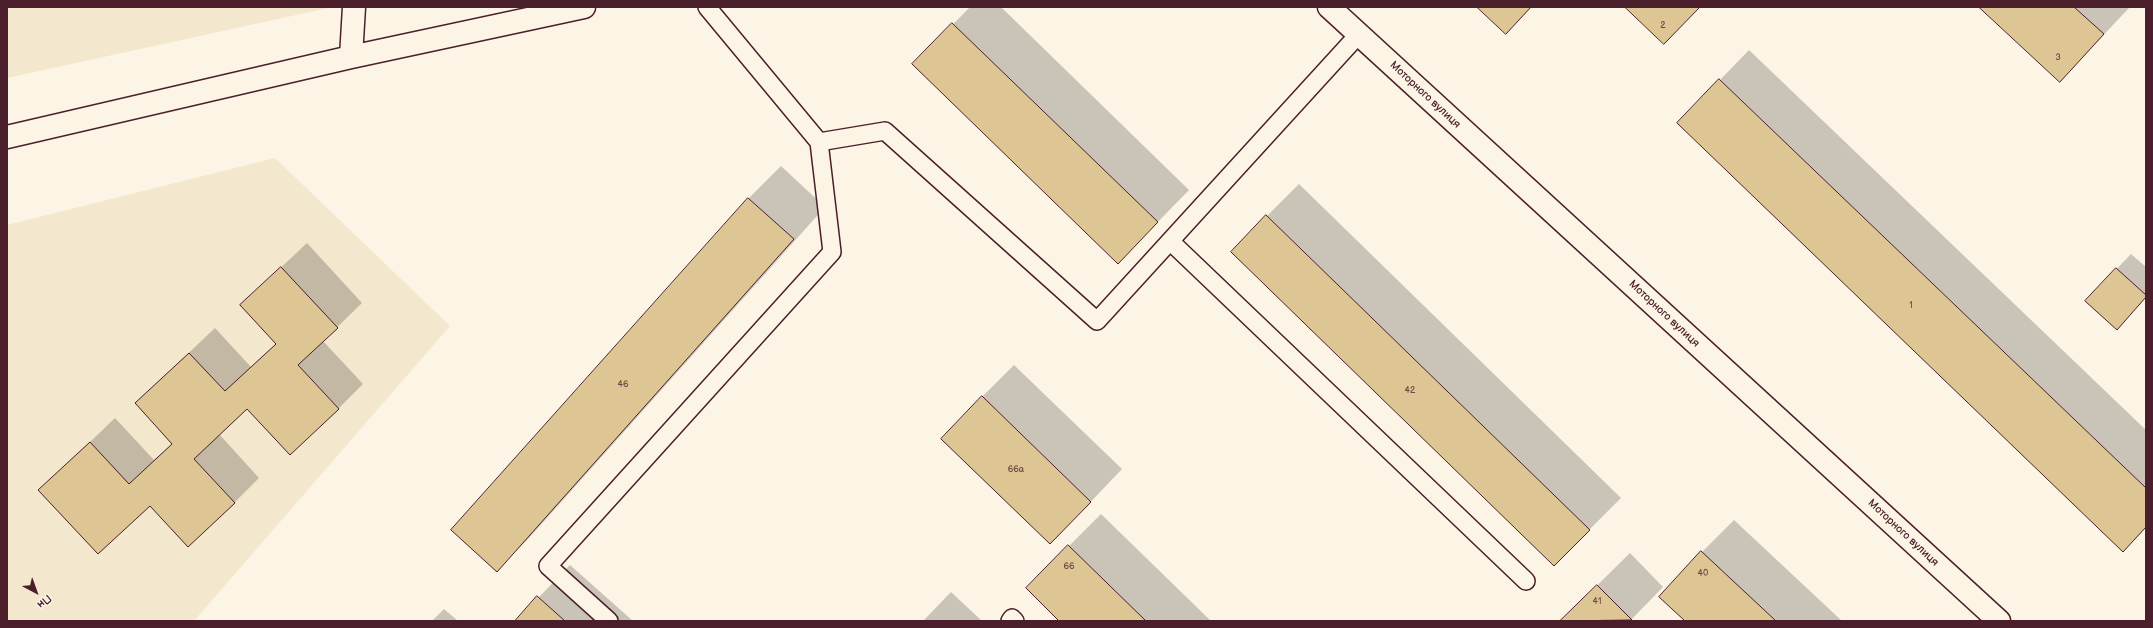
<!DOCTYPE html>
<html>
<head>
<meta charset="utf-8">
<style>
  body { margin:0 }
  #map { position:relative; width:2153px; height:628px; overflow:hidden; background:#fcf5e5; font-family:"Balsamiq Sans",sans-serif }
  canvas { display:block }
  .frame { position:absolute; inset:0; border:8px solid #4a1f2b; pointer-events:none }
  .north { position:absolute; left:16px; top:572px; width:40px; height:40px; -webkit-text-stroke:3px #fcf5e5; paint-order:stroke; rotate:139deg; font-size:11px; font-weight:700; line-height:16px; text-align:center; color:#4a1f2b }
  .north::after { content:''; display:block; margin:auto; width:14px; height:18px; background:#4a1f2b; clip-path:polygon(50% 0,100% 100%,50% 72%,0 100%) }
</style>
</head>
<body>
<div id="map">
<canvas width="2153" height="628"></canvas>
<div class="frame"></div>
<div class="north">Пн</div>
</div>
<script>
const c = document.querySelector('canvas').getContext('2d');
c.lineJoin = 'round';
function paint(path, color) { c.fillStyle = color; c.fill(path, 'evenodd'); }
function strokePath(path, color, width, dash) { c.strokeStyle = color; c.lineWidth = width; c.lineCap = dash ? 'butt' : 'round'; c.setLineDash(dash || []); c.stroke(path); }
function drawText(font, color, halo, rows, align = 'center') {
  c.font = font + ' "Balsamiq Sans",sans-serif'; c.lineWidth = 3; c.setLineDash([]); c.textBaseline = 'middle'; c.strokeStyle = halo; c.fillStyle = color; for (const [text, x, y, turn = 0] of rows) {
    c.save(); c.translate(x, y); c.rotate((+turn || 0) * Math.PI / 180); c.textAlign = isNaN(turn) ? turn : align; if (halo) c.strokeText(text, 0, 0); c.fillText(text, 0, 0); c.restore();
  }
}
paint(new Path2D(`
  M7,7H333L7,78Z
  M275,158L450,326L194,621H7V225Z`), '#f3e7cd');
paint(new Path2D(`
  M970,7H1001L1189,190L1150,230L914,64Z
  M1981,7H2130L2060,81Z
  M1749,50L2146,430V527L2123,550L1720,80Z
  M781,166L825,207L529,538L497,570L452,530L749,198Z
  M1299,184L1621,498L1554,565L1267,216Z
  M307,243L362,303L323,341L363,384L338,409L247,408L219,434L259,478L234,503L150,505L40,490L115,418L154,460L173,443L136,403L215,328L251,367L277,343L241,305Z
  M2131,254L2146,267V297L2131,313L2086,301Z
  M1014,365L1122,469L1082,511L982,397Z
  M1101,514L1211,621H1061L1027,588Z
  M1734,520L1842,621H1687L1702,552Z
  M1630,553L1663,587L1630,621H1561Z
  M570,565L633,621H516Z
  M951,592L982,621H923Z
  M444,609L458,621H432Z`), '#0003');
const building = new Path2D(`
  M1477,7H1531L1506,34Z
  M1625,7H1700L1664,44Z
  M1979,7H2074L2104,34L2060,82Z
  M952,23L1158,222L1118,264L912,64Z
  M1719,79L2146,488V527L2123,552L1677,123Z
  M748,198L794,239L497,572L451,530Z
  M1266,215L1590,530L1554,566L1231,252Z
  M281,267L338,328L298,365L339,409L290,455L247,409L194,459L235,503L188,547L150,506L98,554L38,490L90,442L129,484L172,444L135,403L189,353L225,391L276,344L240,305Z
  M2116,268L2146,295V297L2117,330L2085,301Z
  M982,396L1091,502L1050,544L941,439Z
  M1068,545L1146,621H1059L1026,588Z
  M1701,551L1776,621H1685L1659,597Z
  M1597,585L1632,620L1560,621Z
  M537,596L565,621H515Z`);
paint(building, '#ddc594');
strokePath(building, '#4a1f2b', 1);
const service = new Path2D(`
  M707,7L819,142L885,131L1097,321L1359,34
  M1170,241L1526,581
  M609,621L548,566L832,252L819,142
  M1010,621L1012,618L1015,621`);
const minor = new Path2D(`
  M1329,7L1999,621
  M351,57L354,7
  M7,137L351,57L584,7`);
strokePath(service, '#4a1f2b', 20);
strokePath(minor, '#4a1f2b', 25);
strokePath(service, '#fcf5e5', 17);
strokePath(minor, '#fcf5e5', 22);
drawText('9px', '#6f4845', null, [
  ["2",1663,26],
  ["3",2058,58],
  ["1",1911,306],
  ["46",623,385],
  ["42",1410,391],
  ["66а",1016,470],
  ["66",1069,567],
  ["40",1703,574],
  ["41",1597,602]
]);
drawText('11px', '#4a1f2b', '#fcf5e5', [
  ["Моторного вулиця",1425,95,43],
  ["Моторного вулиця",1664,314,43],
  ["Моторного вулиця",1903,533,43]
]);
</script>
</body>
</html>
